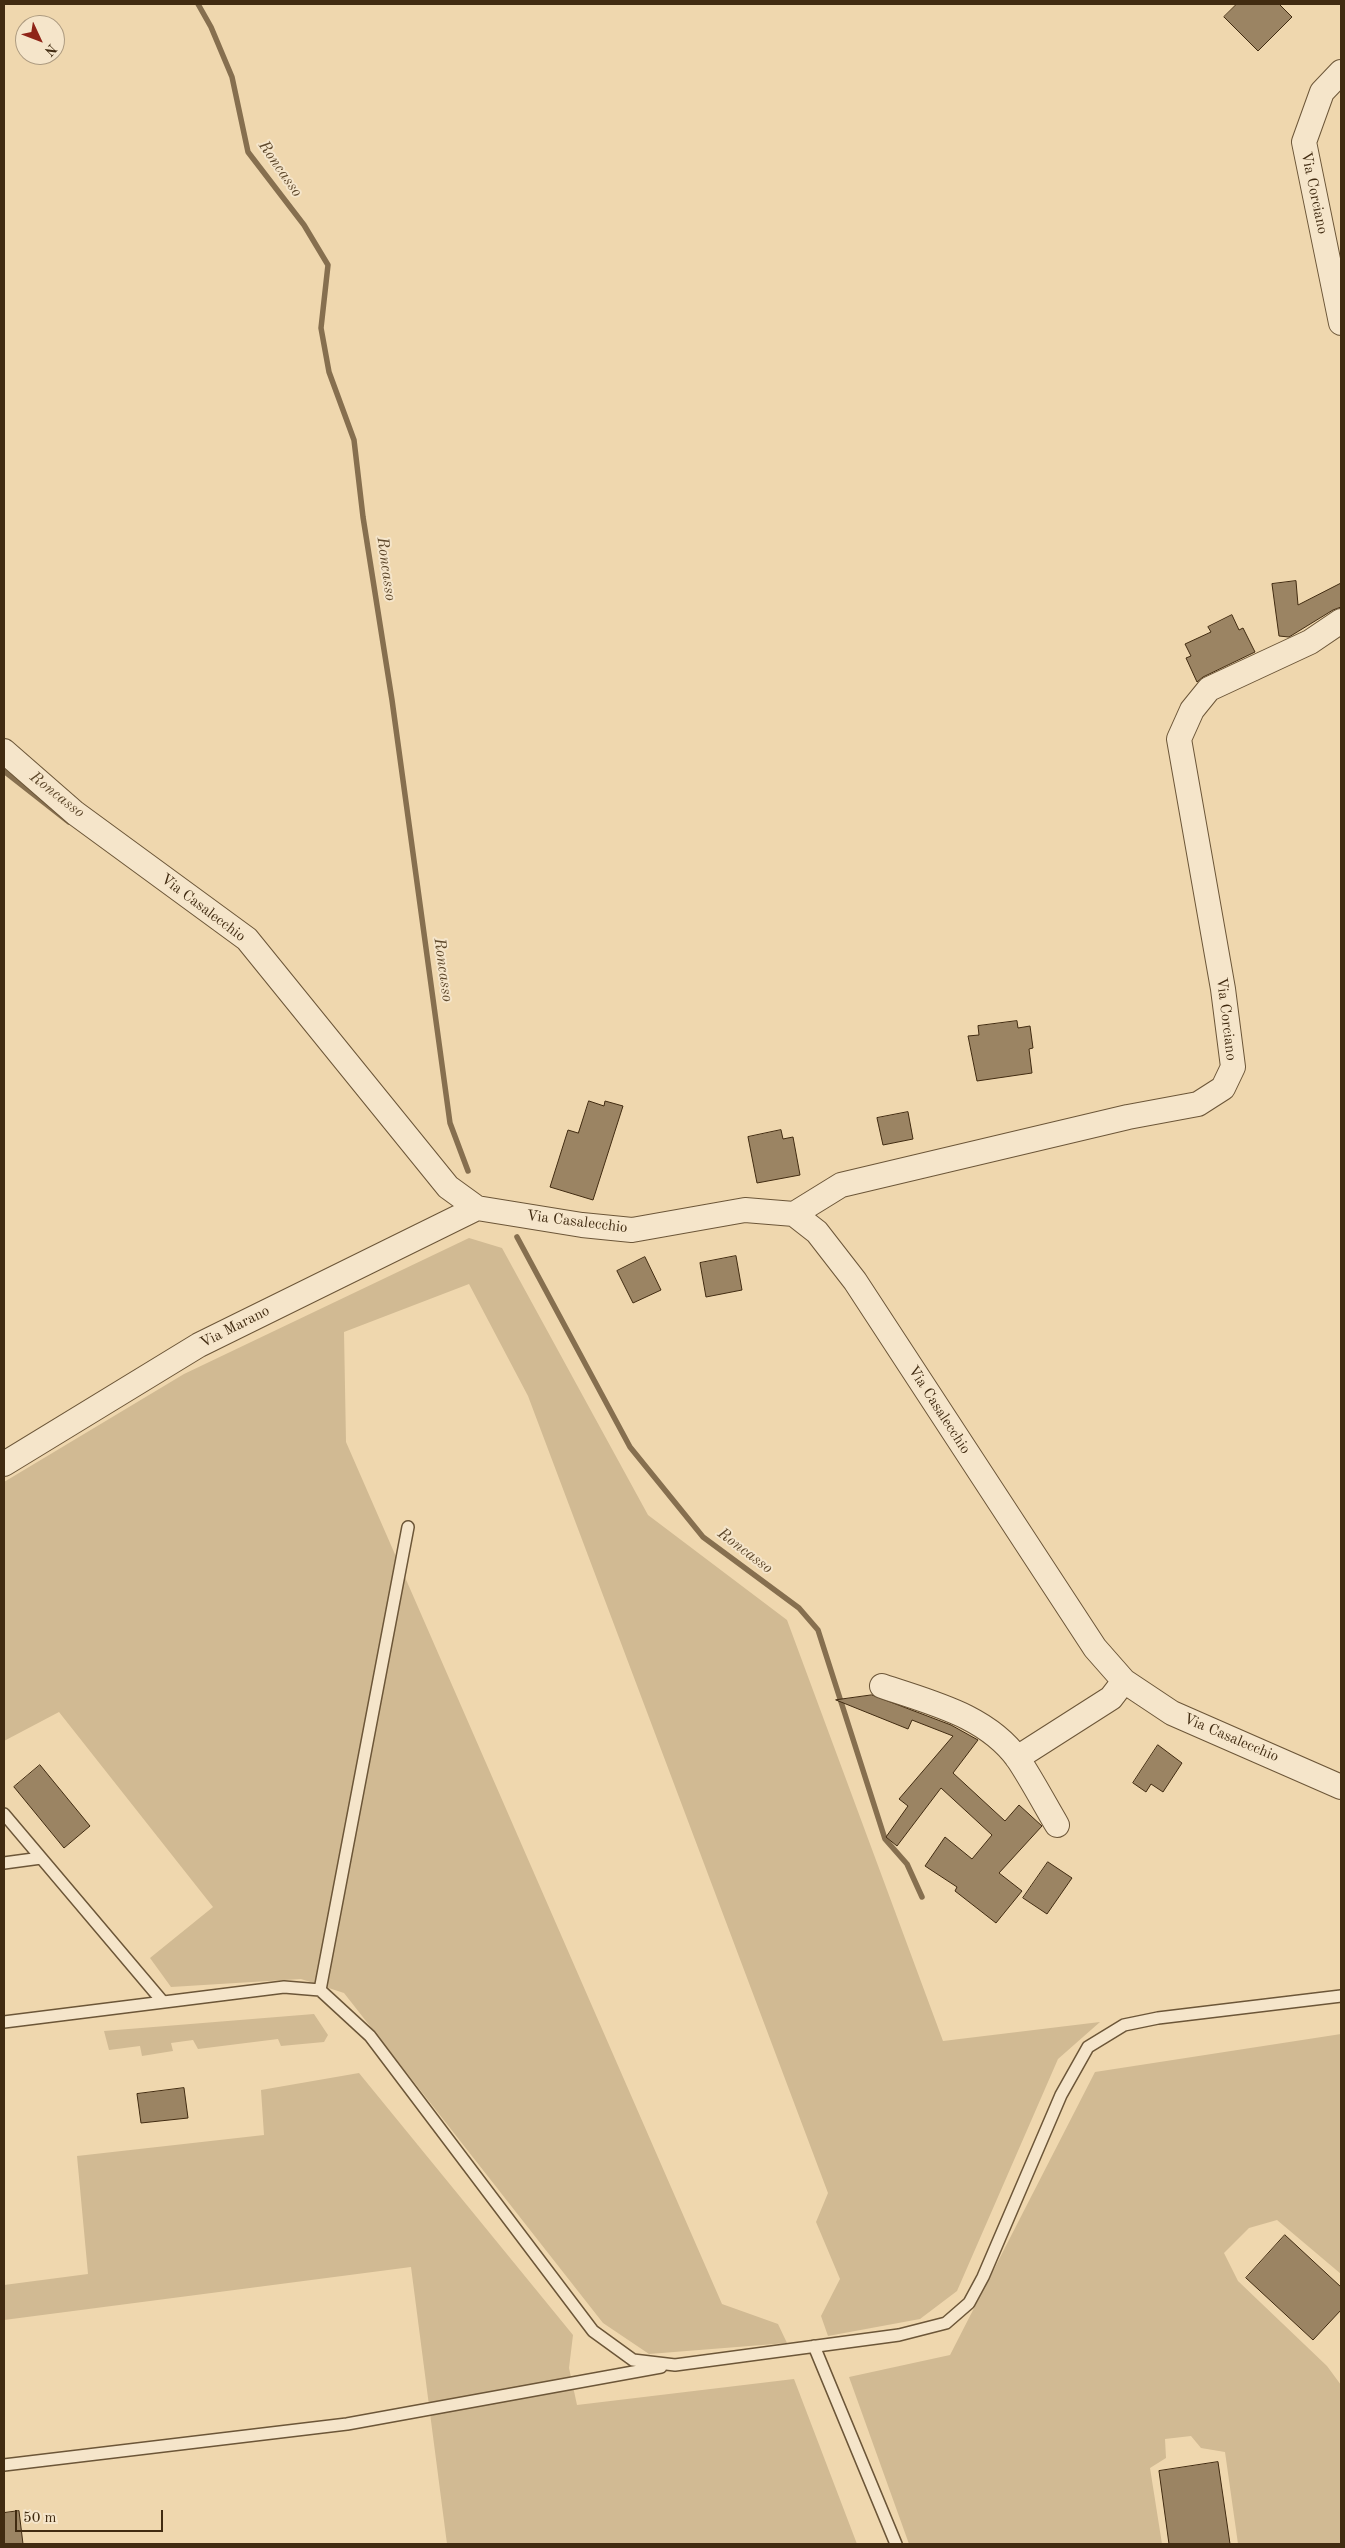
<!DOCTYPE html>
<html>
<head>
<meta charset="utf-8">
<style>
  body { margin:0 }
  #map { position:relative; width:1345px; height:2548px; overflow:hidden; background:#efd7ae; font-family:"Old Standard TT",serif }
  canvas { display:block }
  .frame { position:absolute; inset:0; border:5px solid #412b11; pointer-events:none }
  .north { position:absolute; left:15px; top:15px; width:50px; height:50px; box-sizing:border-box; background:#f5e5ca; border:1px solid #ad9b80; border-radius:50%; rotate:133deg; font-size:14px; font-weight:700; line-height:20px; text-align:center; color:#412b11 }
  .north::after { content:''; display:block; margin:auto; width:18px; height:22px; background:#8f2418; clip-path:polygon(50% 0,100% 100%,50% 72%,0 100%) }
  .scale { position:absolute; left:15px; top:2510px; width:148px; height:22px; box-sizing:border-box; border:2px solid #412b11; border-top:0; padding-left:6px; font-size:15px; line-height:18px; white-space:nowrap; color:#412b11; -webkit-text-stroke:4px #f5e5ca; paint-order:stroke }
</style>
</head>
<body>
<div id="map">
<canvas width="1345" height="2548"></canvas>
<div class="frame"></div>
<div class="north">N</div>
<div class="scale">50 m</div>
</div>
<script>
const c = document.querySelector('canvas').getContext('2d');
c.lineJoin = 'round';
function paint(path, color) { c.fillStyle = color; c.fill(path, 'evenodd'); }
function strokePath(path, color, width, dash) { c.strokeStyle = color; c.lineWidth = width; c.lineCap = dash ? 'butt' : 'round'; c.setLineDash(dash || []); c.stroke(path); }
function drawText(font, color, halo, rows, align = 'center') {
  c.font = font + ' "Old Standard TT",serif'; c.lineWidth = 4; c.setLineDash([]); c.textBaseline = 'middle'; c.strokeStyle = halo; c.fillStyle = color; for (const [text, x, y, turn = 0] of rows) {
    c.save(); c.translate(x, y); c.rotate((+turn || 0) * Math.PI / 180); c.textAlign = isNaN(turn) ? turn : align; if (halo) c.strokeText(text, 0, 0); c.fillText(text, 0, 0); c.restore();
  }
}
paint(new Path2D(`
  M469,1238L502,1248L648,1515L787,1620L943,2041L1100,2022L1058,2059L957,2291L920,2319L828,2336L821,2316L840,2279L816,2222L828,2193L528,1396L469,1284L344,1332L346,1442L722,2304L778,2324L787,2343L649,2354L603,2323L344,1993L301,1979L171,1987L150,1958L213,1907L59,1712L4,1741V1482L184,1374Z
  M314,2014L328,2035L324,2042L281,2046L278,2039L198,2049L193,2040L171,2043L173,2051L142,2056L140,2046L109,2050L104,2031Z
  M1341,2034V2274L1277,2220L1249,2228L1224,2253L1238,2281L1327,2366L1341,2385V2544H1238L1225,2452L1201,2448L1191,2436L1165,2439L1166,2458L1150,2468L1162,2544H909L849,2377L950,2355L1095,2072Z
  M359,2073L573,2335L569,2368L577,2405L794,2379L857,2544H447L411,2267L4,2320V2285L88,2274L77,2156L264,2135L261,2090Z`), '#d1ba93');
strokePath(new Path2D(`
  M198,4L211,27L232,77L248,152L304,225L328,265L321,328L329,372L354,440L363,517L392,700L450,1123L468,1171
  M4,771L69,822
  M517,1237L630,1447L703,1537L799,1608L818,1630L885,1839L907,1864L922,1897`), '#866f4f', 5.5);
const building = new Path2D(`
  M1237,4H1279L1292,17L1258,51L1224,17Z
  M1296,581L1298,605L1341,583V607L1333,610L1289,637L1279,636L1272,584Z
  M1232,615L1239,630L1243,628L1255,652L1203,677L1197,682L1186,658L1191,656L1185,644L1211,632L1208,627Z
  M1017,1021L1018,1028L1030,1026L1033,1048L1029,1049L1032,1073L977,1081L968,1036L979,1035L978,1026Z
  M589,1101L604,1106L605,1101L623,1106L593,1200L550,1187L568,1130L578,1133Z
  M908,1112L913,1139L883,1145L877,1118Z
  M781,1130L783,1139L793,1137L800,1175L757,1183L748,1137Z
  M736,1256L742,1290L706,1297L700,1263Z
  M645,1257L661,1290L633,1303L617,1271Z
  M872,1695L951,1725L978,1740L953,1773L1005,1821L1019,1805L1042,1826L999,1873L1022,1891L996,1923L955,1891L957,1887L925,1866L945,1837L972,1859L992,1835L941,1788L897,1846L886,1837L908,1806L899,1799L953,1736L912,1720L908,1729L836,1700Z
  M1158,1745L1182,1763L1163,1792L1151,1784L1146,1792L1133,1783Z
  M40,1765L90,1826L64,1848L14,1787Z
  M1048,1862L1072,1878L1047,1914L1023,1898Z
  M184,2088L188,2118L141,2123L137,2094Z
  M1285,2235L1341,2287V2310L1313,2340L1246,2278Z
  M1218,2462L1230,2544H1169L1159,2471Z
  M19,2511L23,2544H4V2513Z`);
paint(building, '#9b8463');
strokePath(building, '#412b11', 1);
const service = new Path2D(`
  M4,1814L163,2002
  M4,1863L41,1858
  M320,1990L408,1527
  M4,2022L284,1987L320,1990L370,2036L593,2331L633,2360L675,2365L899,2335L946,2323L969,2303L983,2277L1061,2095L1088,2047L1124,2025L1158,2018L1341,1996
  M814,2346L896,2544
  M4,2465L347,2424L661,2367`);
const minor = new Path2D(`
  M1341,72L1322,92L1304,142L1341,323
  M4,751L75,813L247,939L448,1187L477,1208L582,1225L632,1230L745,1210L794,1214L817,1232L855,1281L1095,1648L1124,1681L1172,1713L1341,1787
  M794,1214L841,1185L1128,1117L1198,1104L1223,1088L1233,1067L1223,989L1179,739L1192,710L1209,689L1310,642L1341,621
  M4,1464L199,1345L477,1208
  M882,1686C931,1703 986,1715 1018,1759C1032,1780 1044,1803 1057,1825
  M1017,1758L1111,1698L1124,1681`);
strokePath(service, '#6c5638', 14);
strokePath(minor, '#6c5638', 26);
strokePath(service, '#f5e5ca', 11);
strokePath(minor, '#f5e5ca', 24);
drawText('15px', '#412b11', '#f5e5ca', [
  ["Via Corciano",1314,193,78],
  ["Via Casalecchio",203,908,37],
  ["Via Corciano",1226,1019,83],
  ["Via Casalecchio",577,1222,7],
  ["Via Marano",235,1327,-27],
  ["Via Casalecchio",939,1410,57],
  ["Via Casalecchio",1231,1738,23]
]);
drawText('italic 16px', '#5e482b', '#f5e5ca', [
  ["Roncasso",280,169,55],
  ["Roncasso",386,569,82],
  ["Roncasso",57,795,38],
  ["Roncasso",443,970,82],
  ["Roncasso",745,1551,37]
]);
</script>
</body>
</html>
